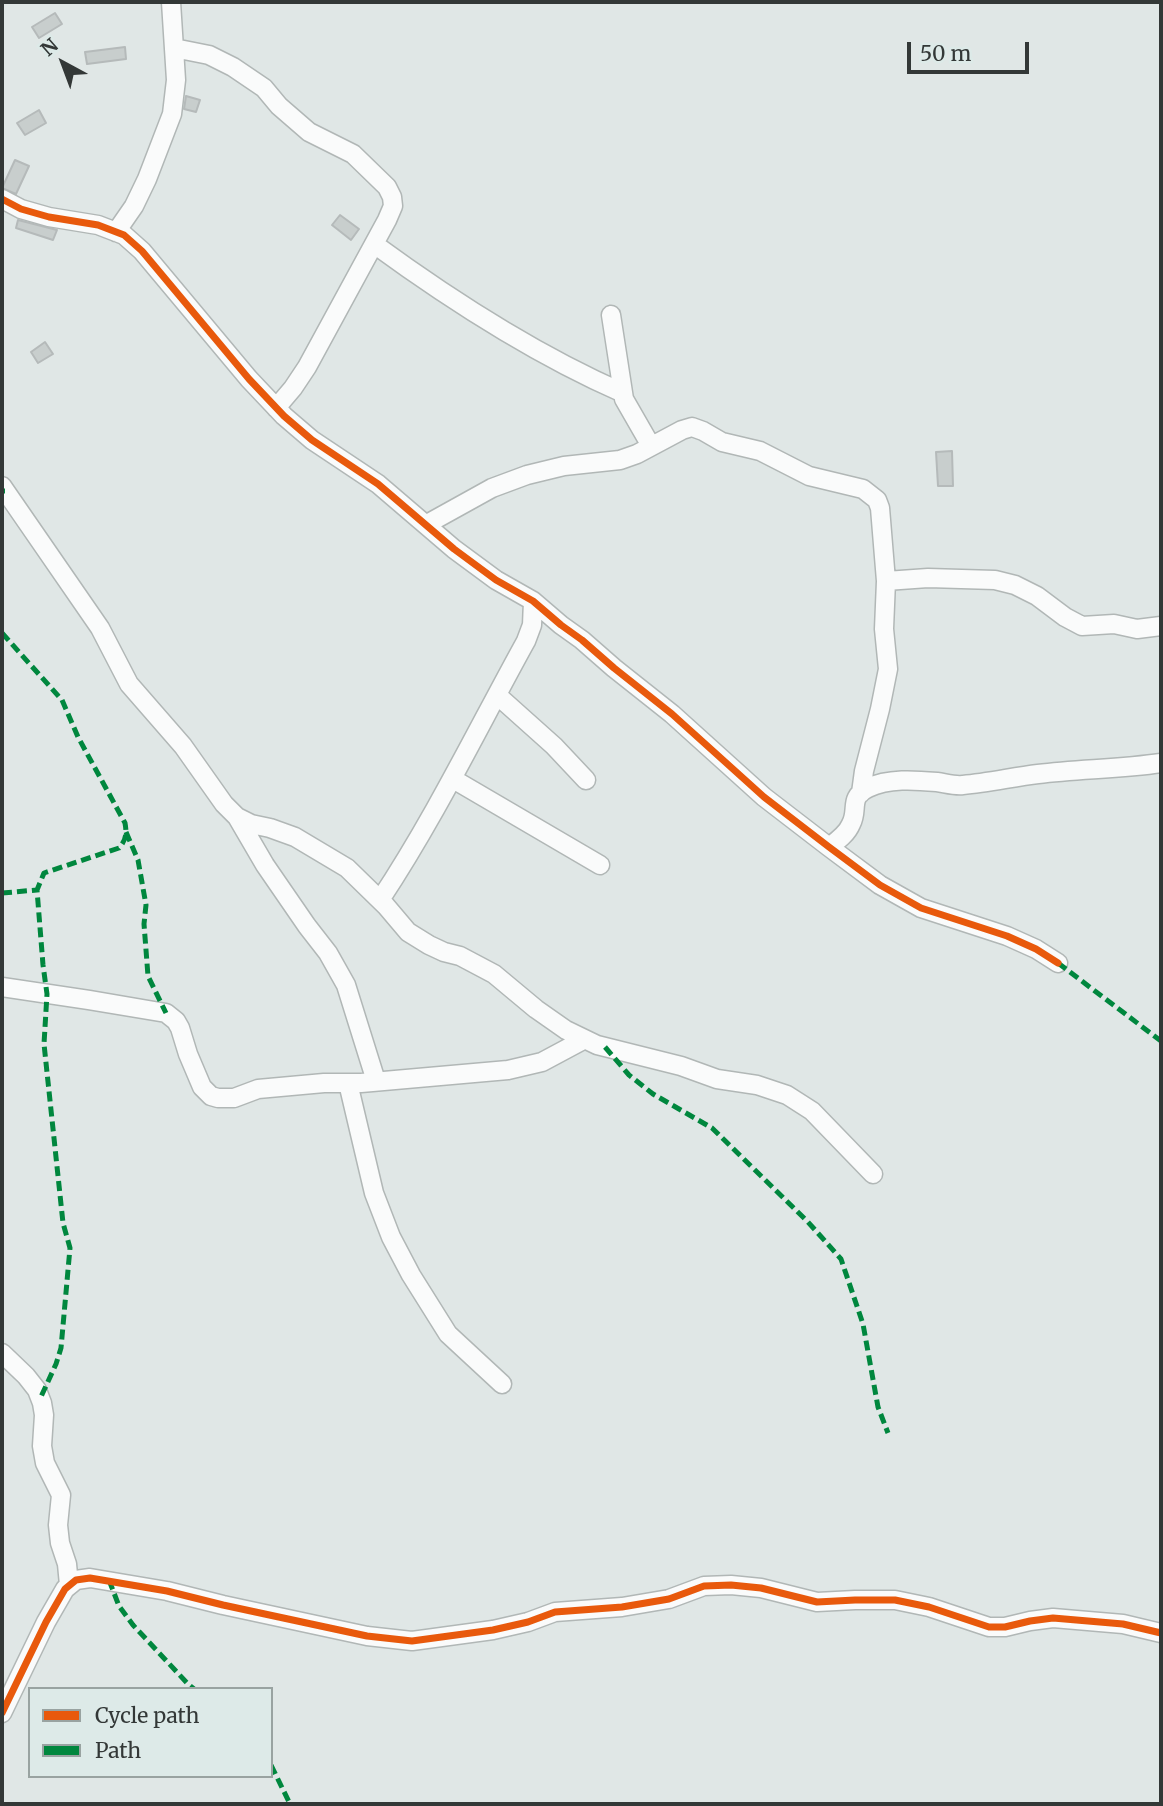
<!DOCTYPE html>
<html>
<head>
<meta charset="utf-8">
<style>
  body { margin:0 }
  #map { position:relative; width:1163px; height:1806px; overflow:hidden; background:#e0e7e6; font-family:Merriweather,serif }
  canvas { display:block }
  .frame { position:absolute; inset:0; border:4px solid #333837; pointer-events:none }
  .legend { position:absolute; left:28px; top:1687px; width:245px; height:91px; box-sizing:border-box; background:#ddeae8; border:2px solid #99a3a1; margin:0; padding:9px 12px; list-style:none; font-size:21px; color:#333837 }
  .legend li { display:flex; align-items:center; gap:14px; height:35px }
  .legend b { width:35px; border:2px solid #99a3a1 }
  .north { position:absolute; left:28px; top:28px; width:70px; height:70px; -webkit-text-stroke:5px #ddeae8; paint-order:stroke; rotate:319deg; font-size:19px; font-weight:700; line-height:28px; text-align:center; color:#333837 }
  .north::after { content:''; display:block; margin:auto; width:24px; height:32px; background:#333837; clip-path:polygon(50% 0,100% 100%,50% 72%,0 100%) }
  .scale { position:absolute; left:907px; top:42px; width:122px; height:32px; box-sizing:border-box; border:4px solid #333837; border-top:0; padding-left:9px; font-size:21px; line-height:24px; white-space:nowrap; color:#333837; -webkit-text-stroke:5px #ddeae8; paint-order:stroke }
</style>
</head>
<body>
<div id="map">
<canvas width="1163" height="1806"></canvas>
<div class="frame"></div>
<ul class="legend">
<li><b style="height:9px;background:#e8590c"></b>Cycle path</li>
<li><b style="height:9px;background:#00873e"></b>Path</li>
</ul>
<div class="north">N</div>
<div class="scale">50 m</div>
</div>
<script>
const c = document.querySelector('canvas').getContext('2d');
c.lineJoin = 'round';
function paint(path, color) { c.fillStyle = color; c.fill(path, 'evenodd'); }
function strokePath(path, color, width, dash) { c.strokeStyle = color; c.lineWidth = width; c.lineCap = dash ? 'butt' : 'round'; c.setLineDash(dash || []); c.stroke(path); }
const building = new Path2D(`
  M55,13L62,24L39,38L32,27Z
  M125,47L126,59L87,64L85,52Z
  M186,96L200,100L196,112L184,109Z
  M39,110L46,123L25,135L17,123Z
  M15,160L29,166L16,194L2,188Z
  M340,215L359,229L351,240L332,225Z
  M18,220L57,230L53,240L16,228Z
  M45,342L53,354L38,363L31,352Z
  M952,451L953,486H938L936,452Z`);
paint(building, '#c8cecd');
strokePath(building, '#b5baba', 2);
const minor = new Path2D(`
  M174,48L209,55L233,67L264,88L279,106L309,132L353,154L387,187L392,197L393,206L387,220L307,367L293,388L276,408
  M2,199L21,209L49,217L98,225L124,235L142,251L249,379L284,416L312,440L378,484L454,549L496,580L533,601L561,625L582,640L614,668L672,714L764,797L829,847L880,885L921,908L1007,936L1036,949L1058,963
  M116,232L134,206L147,179L172,114L176,80L171,2
  M374,244C452,301 534,354 623,393
  M611,315L624,399L651,446
  M2,486L100,628L129,684L183,746L224,804L237,817L251,824L270,828L295,837L347,868L386,906L408,932L429,945L444,952L460,956L494,974L536,1009L566,1030L597,1045L681,1066L717,1079L757,1085L787,1095L812,1111L873,1174
  M427,524L492,488L527,475L564,466L620,460L637,454L682,430L692,427L703,431L722,442L760,451L809,476L863,489L877,500L880,508L886,581L884,629L888,669L880,709L864,771L861,793
  M886,581L928,578L995,580L1015,585L1037,596L1065,617L1082,626L1114,624L1137,629L1161,626
  M497,695L554,746L586,780
  M453,779L600,865
  M237,817L265,865L307,926L328,953L346,985L376,1081
  M829,847C837,841 847,834 851,824C859,809 848,798 868,788C888,778 915,780 937,782C945,783 954,786 963,785C988,783 1013,777 1038,774C1079,769 1120,769 1161,763
  M380,900C435,817 478,728 526,641L532,625L533,601
  M2,987L89,1000L166,1013L176,1021L180,1028L188,1054L202,1087L211,1096L218,1098H234L258,1089L324,1083H361L508,1070L542,1062L585,1039
  M348,1083L374,1193L391,1237L411,1275L448,1334L502,1384
  M2,1353L26,1376L37,1390L42,1403L44,1415L42,1446L45,1463L61,1495L58,1525L60,1543L67,1564L69,1585
  M2,1713L46,1622L65,1589L76,1580L90,1578L167,1591L223,1605L367,1636L412,1641L493,1630L528,1622L555,1612L622,1607L669,1599L704,1586L731,1585L761,1588L817,1602L855,1600H895L929,1607L989,1627H1005L1030,1621L1053,1618L1123,1624L1161,1633`);
strokePath(minor, '#b1b7b6', 21);
strokePath(minor, '#fafbfb', 18);
strokePath(new Path2D(`
  M2,491H5
  M2,633L62,700L78,737L125,823C127,834 126,840 119,848L44,873L37,890L43,965L47,994L44,1044L63,1223L70,1248L61,1348L56,1364L40,1399
  M126,832L138,860L146,905L144,924L148,976L166,1013
  M2,893L37,890
  M1058,963L1161,1041
  M605,1047L629,1075L653,1094L712,1128L808,1222L841,1259L863,1324L878,1407L888,1433
  M109,1580L119,1606L133,1625L188,1684L194,1689
  M271,1765L290,1804`), '#00873e', 5, [10, 5]);
strokePath(new Path2D(`
  M2,199L21,209L49,217L98,225L124,235L142,251L249,379L284,416L312,440L378,484L454,549L496,580L533,601L561,625L582,640L614,668L672,714L764,797L829,847L880,885L921,908L1007,936L1036,949L1058,963
  M2,1713L46,1622L65,1589L76,1580L90,1578L167,1591L223,1605L367,1636L412,1641L493,1630L528,1622L555,1612L622,1607L669,1599L704,1586L731,1585L761,1588L817,1602L855,1600H895L929,1607L989,1627H1005L1030,1621L1053,1618L1123,1624L1161,1633`), '#e8590c', 7);
</script>
</body>
</html>
